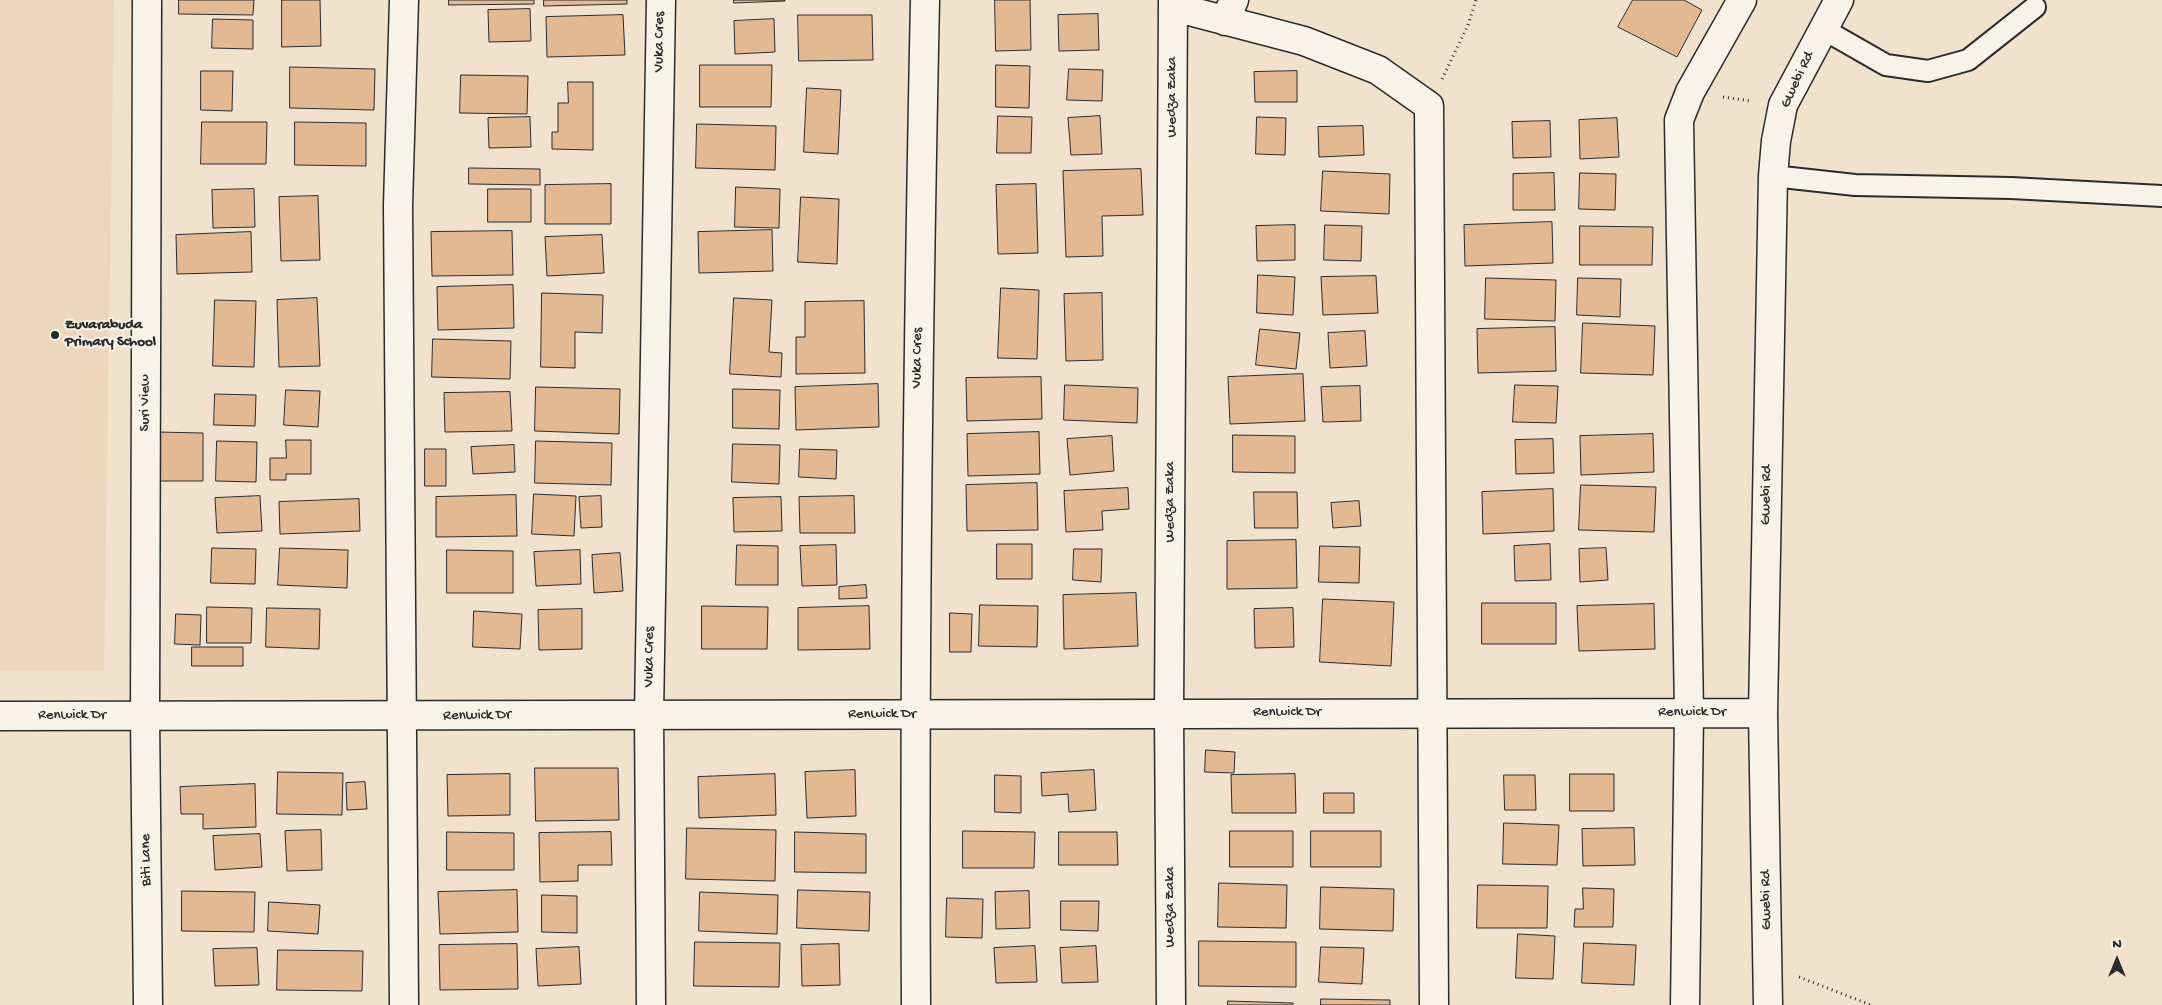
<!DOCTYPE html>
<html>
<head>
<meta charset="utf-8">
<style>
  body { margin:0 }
  #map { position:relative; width:2162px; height:1005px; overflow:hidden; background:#f1e2ce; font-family:"Gochi Hand",sans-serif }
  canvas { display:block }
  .north { position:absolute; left:2092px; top:935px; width:50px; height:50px; -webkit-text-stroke:4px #f7f3e8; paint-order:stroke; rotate:0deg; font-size:14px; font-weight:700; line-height:20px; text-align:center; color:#2b2b2b }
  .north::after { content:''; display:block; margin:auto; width:18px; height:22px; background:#2b2b2b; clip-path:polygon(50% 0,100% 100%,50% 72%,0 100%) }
</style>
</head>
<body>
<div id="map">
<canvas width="2162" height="1005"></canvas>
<div class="north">N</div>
</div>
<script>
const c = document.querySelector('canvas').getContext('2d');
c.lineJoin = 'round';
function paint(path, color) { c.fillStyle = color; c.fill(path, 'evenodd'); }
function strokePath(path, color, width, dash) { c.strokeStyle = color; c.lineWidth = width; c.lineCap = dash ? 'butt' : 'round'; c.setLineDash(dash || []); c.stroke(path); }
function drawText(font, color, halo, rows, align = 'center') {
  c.font = font + ' "Gochi Hand",sans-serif'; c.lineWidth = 4; c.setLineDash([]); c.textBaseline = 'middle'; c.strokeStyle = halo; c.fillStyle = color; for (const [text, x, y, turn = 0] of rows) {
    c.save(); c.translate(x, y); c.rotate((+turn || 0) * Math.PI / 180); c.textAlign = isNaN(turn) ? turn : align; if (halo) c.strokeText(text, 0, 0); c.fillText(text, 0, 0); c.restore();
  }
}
paint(new Path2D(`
  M0,0H114L104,670H0Z`), '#ecd6bc');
const building = new Path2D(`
  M179,0H254L253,15L179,14Z
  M282,0H320L321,46L282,47Z
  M449,0H534V4L449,5Z
  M544,0H627V4L544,6Z
  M734,0H785V1L734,3Z
  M995,0H1030L1031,50L996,51Z
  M1633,0H1684L1702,10L1677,57L1618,27Z
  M530,9L531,41L489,42L488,10Z
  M1098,14L1099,50L1059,51L1058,15Z
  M623,15L625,55L547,57L546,17Z
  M798,15H872L873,60L799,61Z
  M213,19L253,20V49L212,48Z
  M774,19L775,52L735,54L734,21Z
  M700,65H772L771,107H700Z
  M996,65L1030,66L1029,108L996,107Z
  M290,67L375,69L374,110L290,108Z
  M1069,69L1103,70L1102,101L1067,100Z
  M201,71H233L232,111L201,110Z
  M1297,71V102H1255L1254,72Z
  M461,75L528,76L527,114L460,113Z
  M568,82H593V150L552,149V132H558V103H568Z
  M807,88L841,90L838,154L804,152Z
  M998,116L1032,117L1031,153H997Z
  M1100,116L1102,154L1071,155L1068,118Z
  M530,117L531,147L489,148L488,118Z
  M1257,117L1286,118L1285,155L1256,154Z
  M1617,118L1619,157L1580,159L1579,120Z
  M1550,121L1551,157L1513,158L1512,122Z
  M202,122H267L266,164H201Z
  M295,122L366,123V166L295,165Z
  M697,124L776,126L775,170L696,168Z
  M1363,126L1364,155L1319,157L1318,127Z
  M469,168L540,169V185L469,184Z
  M1141,169L1143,215L1102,216L1103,256L1066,257L1063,171Z
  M1323,171L1390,174L1389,214L1321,211Z
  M1554,173L1555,210H1513V174Z
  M1580,173L1616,174L1615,210L1579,209Z
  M611,184V224H545V185Z
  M1036,184L1038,253L998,254L996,185Z
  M736,187L780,189L779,228L735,227Z
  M254,189L255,227L213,228L212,190Z
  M488,189H531V222H488Z
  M318,196L320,260L281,261L279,197Z
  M801,197L839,199L837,264L798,262Z
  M1552,222L1553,263L1465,266L1464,225Z
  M1295,225V260L1257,261L1256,226Z
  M1325,225L1362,226L1361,261L1324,260Z
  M1580,226L1653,227L1652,265H1580Z
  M772,230L773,271L699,273L698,232Z
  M512,231L513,275L432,276L431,232Z
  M251,232L252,272L177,274L176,235Z
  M602,235L604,273L547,276L545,237Z
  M1258,275L1295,277L1293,315L1257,313Z
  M1376,276L1378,313L1323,315L1321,277Z
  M1486,278L1556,280L1555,321L1485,319Z
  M1578,278L1621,279L1620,317L1577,315Z
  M513,285L514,328L438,330L437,287Z
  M1001,288L1039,290L1037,359L998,358Z
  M542,293L603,295L602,333L575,332V368L541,367Z
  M1102,293L1103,360L1066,361L1064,294Z
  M317,298L320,366L279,367L277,300Z
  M734,298L772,300L769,352L782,353L781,377L730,374Z
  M215,300L256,301L254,367L213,366Z
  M864,301L865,373L796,374V337H805V302Z
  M1583,323L1655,326L1653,375L1581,373Z
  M1555,327L1556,371L1478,373L1477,329Z
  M1260,329L1300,333L1296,369L1256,365Z
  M1365,331L1367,366L1330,368L1328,333Z
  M433,339L511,341L510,379L432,377Z
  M1303,374L1305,421L1230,424L1228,377Z
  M1041,377L1042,419L967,421L966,378Z
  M878,384L879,427L796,430L795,387Z
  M1065,385L1138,388L1137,423L1064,420Z
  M1515,385L1558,386L1556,423L1513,422Z
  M1360,386L1361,421L1323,422L1321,387Z
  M536,387L620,389L619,434L535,431Z
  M733,389L780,390L779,429L733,428Z
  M286,390L320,391L318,427L284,425Z
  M510,392L512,431L445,432L444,393Z
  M215,394L256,395L255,426L214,425Z
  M157,432L203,433V481H156Z
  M1039,432L1040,474L968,476L967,434Z
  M1653,434L1654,472L1581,475L1580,436Z
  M1233,435L1295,436V473L1233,472Z
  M1112,436L1114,471L1070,475L1067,439Z
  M1553,439L1554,473L1516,474L1515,440Z
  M286,440H311V474H286V480H270V458H286Z
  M217,441L257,442L256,482L216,481Z
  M536,441L612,443L611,485L535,483Z
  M733,444L780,445L779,484L732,482Z
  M514,445L515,472L473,474L471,447Z
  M425,449H446V486H425Z
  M800,449L837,450L836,479L799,477Z
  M1037,483L1038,530L967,531L966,485Z
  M1581,485L1656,487L1654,532L1579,530Z
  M1128,488L1129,509L1102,511L1103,530L1066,532L1064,491Z
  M1553,489L1554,531L1483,534L1482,492Z
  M1254,492H1297L1298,528H1255Z
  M534,494L576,496L574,536L532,534Z
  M516,495L517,536L436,537V497Z
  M260,496L262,531L217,533L215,498Z
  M601,496L602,527L581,528L579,497Z
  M854,496L855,533H800L799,497Z
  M781,497L782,531L734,532L733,498Z
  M359,499L360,531L280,534L279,502Z
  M1359,501L1361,526L1333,528L1331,503Z
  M1296,540L1297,588L1227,589V541Z
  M997,544H1032V579H997Z
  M1550,544L1551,580L1515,581L1514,546Z
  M737,545L778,546V585H736Z
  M836,545L837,585L802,586L800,546Z
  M1320,546L1360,547L1359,583L1319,582Z
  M212,548L256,549L255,584L211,583Z
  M280,548L348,550L347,588L278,585Z
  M1606,548L1608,580L1580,582L1579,549Z
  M1074,549H1102L1101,582L1073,580Z
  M447,550L513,551V593H447Z
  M580,550L581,584L536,586L534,552Z
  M620,553L623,591L594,593L592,555Z
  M866,585L867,598L839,599V587Z
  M1136,593L1138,646L1064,649L1063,595Z
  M1323,599L1394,602L1391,666L1320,662Z
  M1482,603H1556V644H1482Z
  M1654,604L1655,649L1579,651L1577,606Z
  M980,605L1038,606L1037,647L979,646Z
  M702,606L768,607L767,649H702Z
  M869,606L870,649L798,650V608Z
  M207,607L252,608L251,643H207Z
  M267,608L320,609L319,649L266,647Z
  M1293,608L1294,647L1255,648L1254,609Z
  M582,609V649L539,650L538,610Z
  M474,611L522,614L520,649L473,647Z
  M950,613L972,614L971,652H950Z
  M176,614L201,615L200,645L175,644Z
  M192,647H243V666H192Z
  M1206,750L1235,752L1234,773L1205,772Z
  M535,768H618L619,820L536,821Z
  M855,770L856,816L807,818L805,772Z
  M1094,770L1096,810L1069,812L1068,794L1042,796L1041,773Z
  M278,772L343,773L342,815L277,814Z
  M510,774V815L448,816L447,775Z
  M775,774L776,815L699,818L698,777Z
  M1295,774L1296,813H1232L1231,775Z
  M1570,774H1614V811H1570Z
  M995,775L1021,776V813L995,812Z
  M1504,775H1535L1536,810H1505Z
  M365,782L367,809L347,810L346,783Z
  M255,784L256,827L203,829V814H181L180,787Z
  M1324,793H1354V813H1324Z
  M1504,823L1559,825L1557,865L1503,864Z
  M687,828L776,830L775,881L686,879Z
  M1634,828L1635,865L1583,866L1582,829Z
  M321,830L322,870L287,871L285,831Z
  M963,831L1035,832L1034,868H963Z
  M1230,831H1293V867H1230Z
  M1311,831H1381V867H1311Z
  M447,832L514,833V870H447Z
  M611,832L612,865H578V881L540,882L539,833Z
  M795,832L866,834V873L795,872Z
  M1059,832H1117L1118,865H1059Z
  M260,834L262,867L215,870L213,836Z
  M1219,883L1287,885L1286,928L1218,927Z
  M1478,885L1548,886L1547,928H1477Z
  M1321,887L1394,889L1393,931L1320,929Z
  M1583,888L1614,889L1613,927H1574L1575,909H1583Z
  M517,890L518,932L440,934L438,892Z
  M798,890L870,892L869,931L797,928Z
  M182,891L255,892L254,932L182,931Z
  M1029,891L1030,928L996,929L995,892Z
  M700,892L778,895L777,934L699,931Z
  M542,895L577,896V933L542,932Z
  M947,898L983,899L982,938L946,937Z
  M1061,901H1099L1098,931L1061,930Z
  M269,902L320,905L318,934L268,931Z
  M1518,934L1555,936L1553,979L1516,978Z
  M1199,941L1296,942V987L1199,986Z
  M695,942L780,943L779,987L694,986Z
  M1584,943L1636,945L1634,985L1582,983Z
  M517,944L518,989L440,990L439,945Z
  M839,944L840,985L802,986L801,945Z
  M1035,946L1037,982L996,983L994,948Z
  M1096,946L1098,982L1062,983L1060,948Z
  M579,947L581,984L538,986L536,949Z
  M1321,947L1364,948L1362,984L1319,982Z
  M257,948L259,985L215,986L213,949Z
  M278,950L363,951L362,991L277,990Z
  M1321,999L1390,1000V1005H1321Z
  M1228,1001L1293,1003V1005H1228Z`);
paint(building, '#e2b993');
strokePath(building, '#2b2b2b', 1);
const service = new Path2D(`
  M1823,29L1886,65L1928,71L1968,60L2035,7
  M1773,176L1855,185L2011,188L2162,196`);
const minor = new Path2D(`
  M147,0L145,716L148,1005
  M1174,7L1304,41L1378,70L1429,106L1434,1005
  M1225,21L1234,0
  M404,1005L398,206L404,0
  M651,1005L649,714L661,0
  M916,1005C914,670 918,335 925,0
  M1171,1005L1169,713L1173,0
  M1685,1005L1689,713L1679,120L1690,92L1742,0`);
const tertiary = new Path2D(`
  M0,716L1763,713
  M1768,1005L1763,713L1773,176L1776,141L1783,105L1839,0`);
strokePath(service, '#2b2b2b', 24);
strokePath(minor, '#2b2b2b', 31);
strokePath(tertiary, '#2b2b2b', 31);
strokePath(new Path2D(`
  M1442,79L1468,25L1476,0
  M1723,97L1751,101
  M1799,977L1871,1005`), '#2b2b2b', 3, [1, 4]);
strokePath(service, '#f7f3e8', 20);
strokePath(minor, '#f7f3e8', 28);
strokePath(tertiary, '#f7f3e8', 28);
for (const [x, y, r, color] of [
  [55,335,5,"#2b2b2b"]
]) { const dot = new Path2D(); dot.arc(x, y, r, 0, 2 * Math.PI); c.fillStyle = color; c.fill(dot); strokePath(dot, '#f7f3e8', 2); }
drawText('15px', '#2b2b2b', '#f7f3e8', [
  ["Vuka Cres",660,42,-89],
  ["Gwebi Rd",1798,80,-65],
  ["Wedza Zaka",1173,97,-90],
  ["Vuka Cres",918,358,-89],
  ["Suri View",146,403,-90],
  ["Gwebi Rd",1767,495,-89],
  ["Wedza Zaka",1171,502,-90],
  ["Vuka Cres",650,657,-89],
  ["Renwick Dr",1287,713],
  ["Renwick Dr",1692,713],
  ["Renwick Dr",882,715],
  ["Renwick Dr",72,716],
  ["Renwick Dr",477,716,-1],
  ["Biti Lane",147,860,-91],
  ["Gwebi Rd",1767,900,-91],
  ["Wedza Zaka",1171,907,-90]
]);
drawText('bold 15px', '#2b2b2b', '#f7f3e8', [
  ["Zuvarabuda",65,326],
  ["Primary School",65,343]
], 'left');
</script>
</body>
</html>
